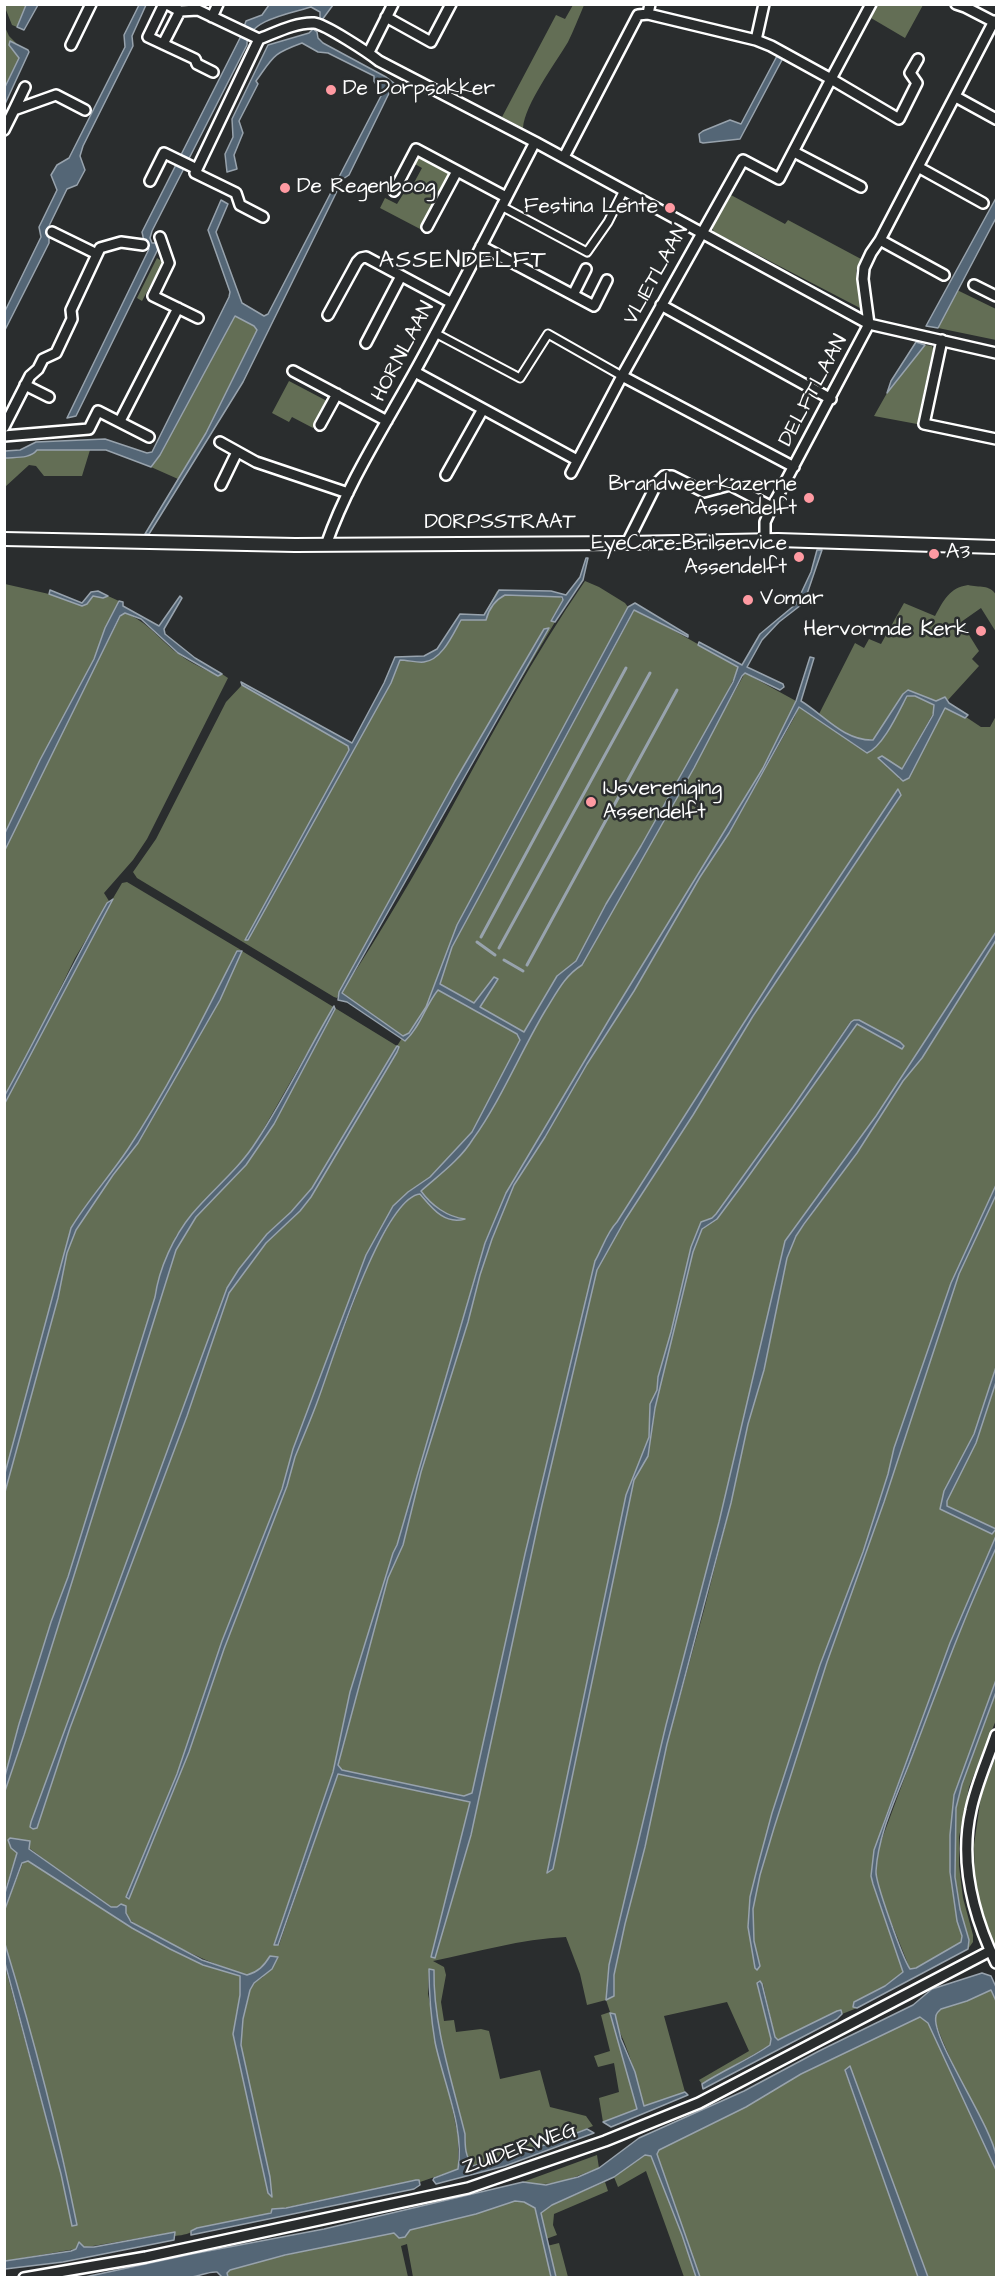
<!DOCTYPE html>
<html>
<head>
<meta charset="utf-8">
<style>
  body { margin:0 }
  #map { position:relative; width:1001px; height:2282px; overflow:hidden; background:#2a2d2e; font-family:"Architects Daughter",sans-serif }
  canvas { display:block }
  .frame { position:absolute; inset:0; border:6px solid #fff; pointer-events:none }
</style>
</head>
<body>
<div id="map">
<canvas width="1001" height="2282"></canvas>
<div class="frame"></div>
</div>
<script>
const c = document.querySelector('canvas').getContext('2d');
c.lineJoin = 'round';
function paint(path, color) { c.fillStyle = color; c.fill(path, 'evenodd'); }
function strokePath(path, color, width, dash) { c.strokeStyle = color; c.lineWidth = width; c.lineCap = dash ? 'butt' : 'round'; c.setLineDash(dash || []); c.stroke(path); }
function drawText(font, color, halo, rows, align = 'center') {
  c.font = font + ' "Architects Daughter",sans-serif'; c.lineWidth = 5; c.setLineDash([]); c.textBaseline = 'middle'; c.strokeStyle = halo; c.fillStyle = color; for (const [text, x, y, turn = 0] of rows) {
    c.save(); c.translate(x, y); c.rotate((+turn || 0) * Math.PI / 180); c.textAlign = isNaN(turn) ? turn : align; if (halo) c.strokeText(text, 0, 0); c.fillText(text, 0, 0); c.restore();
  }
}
paint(new Path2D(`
  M4,5H26L17,27L12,25Z
  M573,5H584C579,17 573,32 568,42C555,64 525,104 523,128L502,117L556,15L565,19Z
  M878,5L921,4L923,5L905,38L871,18Z
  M4,25L9,36L16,43L13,50L19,58L5,87Z
  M418,154L451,173L422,230L380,208L385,198L397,204L405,191L409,192L422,168L413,163Z
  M729,194L785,224L788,220L861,259L856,271L860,308L714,232L712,228Z
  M157,258L163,262L142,301L137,298Z
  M957,290L996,309V340L938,328Z
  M235,316L254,326L257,330L206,433L178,479L151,467L160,455Z
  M925,345L932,346L933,349L917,424L874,416L887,393Z
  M289,381L327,401L313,428L292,417L289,422L272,413Z
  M37,450H90L82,476H44L36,466L29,465L5,487V458L28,456Z
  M585,581L599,587L625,603L628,607L457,925L428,1004L452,947L635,609L739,667L725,697L641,846L606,904L576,961L557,976L472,1132L430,1177L408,1192L393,1206L366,1255L293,1449L282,1489L222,1641L177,1774L126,1897L129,1899L189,1752L224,1649L287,1486L295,1457L372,1254L398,1210L412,1196L420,1194C436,1211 437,1218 462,1218C446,1217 431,1204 421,1191C439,1175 460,1160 473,1140C500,1101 518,1055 542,1015C553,996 563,977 582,965L745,673L796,701L763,768L613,1013L506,1193L485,1242L397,1545L393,1553L350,1692L333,1772L274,1944L279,1945L338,1774L470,1802L431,1957L471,1835L542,1505L597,1270L625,1220L693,1115L753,1016L901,796L898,789L617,1222C607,1232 602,1249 595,1261L525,1554L472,1793L464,1796L341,1770L338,1766L388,1578L403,1545L421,1472L468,1322L480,1275L492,1239L514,1185L545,1137L587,1064L634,991L700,877L729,833L794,718L799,707L867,753C883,747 899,711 907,696H915L934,705L936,708L902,769L887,767L898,775L899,779L909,778L945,707L965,718L966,717L981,727H990L996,716V932L876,1116L785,1241L719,1522L666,1725L609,1965L606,1999L614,1996V1975L625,1924L645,1847L667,1744L704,1610L731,1503L748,1424L764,1370L787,1258L796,1236L857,1153L903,1081L922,1058L996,940V1536L950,1643L884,1821L872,1863L873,1884L903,1972L885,1986L855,2002L853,2007L857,2008L842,2014L841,2010L778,2040L775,2037L763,1984L757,1983L771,2039L770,2045L702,2084L699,2080L749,2051L727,2002L664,2016L685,2092L644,2107C639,2094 638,2082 634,2070C628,2050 620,2031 611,2013L637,2109L603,2122L599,2098L619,2092L614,2063L598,2067L594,2056L610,2051L601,2015L610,2012L606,2000L587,2005L580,1974L566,1937C521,1939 477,1952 433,1961L444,1967L446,1975L441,2002L444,2021L454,2020L456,2032L481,2029L489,2031L500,2079L540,2070L550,2107L586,2116L593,2126L548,2144L473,2166C465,2156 465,2147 465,2134C452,2081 433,2026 434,1971L429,1969L428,1994L458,2136V2169L420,2182L416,2180L279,2209L266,2214L197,2228C190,2234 184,2235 175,2236V2232L5,2261L4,1963L61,2174L72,2226L65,2168L20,1996L5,1944V1909L23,1863L28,1860L132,1928L224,1971L240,1976V1995L233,2034L268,2193L270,2177L241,2045L243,2019L250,1990L254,1983L263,1977L271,1957C264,1966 258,1972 247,1975C207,1963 173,1945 137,1925C128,1920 122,1908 111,1907C93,1894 75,1882 57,1869C41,1858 28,1844 10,1838L17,1853L4,1893L5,1791L24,1735L176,1250L196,1217L246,1165L274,1124L335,1010L334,1006L256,1142L240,1164L192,1214L176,1236L157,1284L155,1297L68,1577L51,1622L19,1723L5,1776V1492L58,1298L67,1253L76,1230L85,1216L113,1175L138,1143L220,1000L242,951L397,1046L402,1038L404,1040L399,1033L340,992L337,998L334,997L137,878L133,872L156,839L226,702L242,685L348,746L350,749L379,694L395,657C405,654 413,659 423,657C441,653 451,629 460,615H484L497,591C514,591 552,586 563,600L551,620L555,622L480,748L347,984C382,930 415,874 446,818C490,738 533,656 585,581ZM859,1020L902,1049L857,1023L743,1184L717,1219L702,1229L693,1252L655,1408L648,1455L634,1480L553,1869L548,1872L626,1495L649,1437L650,1404L657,1391L658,1377L671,1332L691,1247L705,1220L712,1219L716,1214L793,1107L850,1022ZM397,1046L399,1047L397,1052L311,1197L300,1211L266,1243L229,1293L187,1416L70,1728L37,1828L30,1827L227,1288L239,1269L267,1234L291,1212L312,1188Z
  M5,584L49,594L82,606L87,604L93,595L103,598L108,596L119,601L105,628L94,659L40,760L5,833Z
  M968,585C979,588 990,584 996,595V632L981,608L961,622L979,651L972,659L979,666L948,700L945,697L936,701L908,690L903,694L873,740L855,738L818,716L855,643L864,648L869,639L881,644L904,603L935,616C944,600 949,588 968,585Z
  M125,613C148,622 158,638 177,653C189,662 204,669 218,676L222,674L228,678L147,839L133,860L104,893L109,901L75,958L37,1036L5,1095L4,850L120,617Z
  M127,882L241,950L237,951C203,1018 169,1087 128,1149C110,1176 88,1200 71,1228L5,1473V1103L112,900L122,883Z
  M996,1548V1680L954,1795L950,1872L957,1921L962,1936L961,1942L916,1968L910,1969L884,1904L875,1874L879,1847L961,1625Z
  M996,1692V1720L969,1787L959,1837V1866L963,1898L973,1935V1942L968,1949L969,1940L960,1909L955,1877L956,1808L962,1784Z
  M996,1756V1933L995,1938L996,1939V1953L975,1886L974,1845L981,1796Z
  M991,1990L996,2001V2155C988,2135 933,2028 935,2017C936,2014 939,2011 941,2009L967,2001Z
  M920,2017L928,2022L996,2170V2277H928L850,2067L845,2071L918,2277H700L657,2154L659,2149L746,2107L801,2074Z
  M597,2155L599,2168C573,2177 552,2189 523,2182Z
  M645,2155H651L682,2235L696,2277H684L646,2171L618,2187L614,2177Z
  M605,2182L608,2191L554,2214L553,2225L557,2235L546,2239L541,2213L552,2205Z
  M515,2201L524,2202L535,2208L551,2277H413L407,2244L401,2246L408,2277L228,2278L227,2273L230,2270C249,2265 268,2259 287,2255C364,2238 441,2225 515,2201Z
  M559,2243L568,2277H556L547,2246Z`), '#636e55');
const water = new Path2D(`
  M26,5H38L24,30L17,27Z
  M139,5H146L132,36L133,46L83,146L80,156L85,170L77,185L67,189L49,226V243L5,330L4,313L41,237L39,227L57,190L51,175L57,165L69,158L125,47L124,35Z
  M269,5H333L322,20L320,19V12L311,7C292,13 246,20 247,45L152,231L150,238L152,243H160L159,247L76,416L67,418L149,249L145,246L142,232L241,36L246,21L262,15Z
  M313,29L317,32L318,38L323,43L386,77L394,83L349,175L343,179L243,382L149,534H145L206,433L257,330L254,326L235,316L160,455L151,467L106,450H37C30,459 16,457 5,458V451L20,450L36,442L105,439L147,453L152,452L229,297L230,292L208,230L221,200L228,204L216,232L242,303L264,316L268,314L382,94L374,81V76L328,53L318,52L302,43C272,54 274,56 256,81L258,84L239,121L243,133L234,155L237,169L227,172L225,154L233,137L232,119L268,45L309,33Z
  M10,41L28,50L29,52L5,104V87L19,58L9,45Z
  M777,56L783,58L740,139L703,143L700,142L699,134L703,131L730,120L741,124Z
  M996,198V218L938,328L926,326Z
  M916,342L925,345L887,393L891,381Z
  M817,550H822L807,594L801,605L779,622L762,640L747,667L783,684L784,687L780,690L745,673L742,676L694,768L582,965C564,976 556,994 545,1011C520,1053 501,1100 473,1139C460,1160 439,1175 421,1191C431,1205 447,1217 465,1219C444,1225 432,1208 420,1194C382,1198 332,1362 319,1397C312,1417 303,1437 295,1457L287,1486L224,1649L189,1752L129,1899L126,1897L177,1774L222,1641L282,1489L293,1449L366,1255L393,1206L408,1192L430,1177L472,1132L520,1040L517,1034L438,990C425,1006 421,1026 405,1041L347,1002L338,1000L339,992L455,781L544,629L549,628L342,993L403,1036L409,1033L426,1007L457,925L628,607L635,603L688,635V637L634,610L452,947L440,984L474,1003L494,977L498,979L480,1007L524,1032L557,976L576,961L606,904L641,846L733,682L738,667L698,645L699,642L742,665L760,634L796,604L811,572Z
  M586,558H588L583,580L555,622L551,621L563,600L562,597L505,595C495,600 489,608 486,620H461C453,634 442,660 424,662C417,663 408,660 400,660L391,683L248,940H245L349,750L348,746L242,685L241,682L352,743L384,683L395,657L424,656L437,649L460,614L484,615L499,590L551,591L566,595L580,577Z
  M50,590L82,603L91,592L98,591L108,596L103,598L93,596L87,604L82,606L49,594Z
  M180,596L182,598L164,629L165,634L195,658L222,674L218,676L178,653L141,619L125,613L120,616L5,850V833L40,760L94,659L105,628L119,601L123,602V606L159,626Z
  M810,657L814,658L801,701C824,715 844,741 873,740L903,694L908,690L936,701L945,697L949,703L968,715L965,718L945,708L909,778L903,781L878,758L882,756L902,769L933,715L934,705L915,696H907C899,711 883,747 867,753L799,707L729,833L700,877L634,991L587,1064L545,1137L514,1185L492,1239L480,1275L468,1322L421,1472L403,1545L388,1578L338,1765L342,1770L464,1796L472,1793L525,1554L595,1261C602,1249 607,1232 617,1222L775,974L898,789L901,795L753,1016L693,1115L625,1220L597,1270L542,1505L471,1835L435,1958L431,1957L470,1802L338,1774L278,1945H274L333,1772L350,1692L393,1553L397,1545L485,1243L506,1193L613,1013L763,768L796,701Z
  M113,899L5,1103V1095C40,1032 71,966 107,903Z
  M996,932V940L922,1058L903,1081L857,1153L804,1224L796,1236L787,1258L764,1370L748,1424L731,1503L667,1744L645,1847L625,1924L614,1975V1996L606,2000L609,1965L666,1725L719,1522L785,1241L876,1116Z
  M237,951H242L220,1000L138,1143L113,1175L76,1230L67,1253L58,1298L5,1492V1473L71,1228C88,1200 110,1176 128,1149C169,1087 203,1018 237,951Z
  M334,1006L335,1009L274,1124L246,1165L196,1217L176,1250L24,1735L5,1791V1776L19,1724L51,1622L68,1577L155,1297C159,1268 174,1236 192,1214C213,1189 239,1169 256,1142C285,1098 308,1050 334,1006Z
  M854,1020H859L900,1042L904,1046L902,1049L857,1024L743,1184L717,1219L702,1229L693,1252L655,1408L648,1456L634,1480L553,1869L547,1873L626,1495L649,1437L650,1404L657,1390L658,1377L671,1332L691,1247L701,1222L712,1218L716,1214L793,1107L851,1022Z
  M397,1046L399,1047L397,1052L311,1197L300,1211L266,1243L229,1293L187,1416L70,1728L37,1828L33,1829L30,1827L31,1822L227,1288L239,1269L267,1234L291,1212L312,1188Z
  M996,1185V1195L959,1274L884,1502L827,1662L774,1828L760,1875L753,1909L754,1941L760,1966L757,1970L755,1968L748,1927L750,1897L758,1865L772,1813L820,1665L863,1552L888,1474L894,1448L951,1283Z
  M996,1367V1382L976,1443L947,1501V1506L996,1529L992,1534L940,1509L944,1491L974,1434Z
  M996,1536V1548C964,1616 938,1688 911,1759C898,1794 878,1833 876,1871C875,1882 903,1959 910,1969L916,1968L961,1942L962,1936L957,1921L950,1872V1835L954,1795L996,1680V1692L962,1784L956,1808L955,1877L960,1909L969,1940L968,1949L857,2008L853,2007L854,2002L885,1986L903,1972L873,1884L871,1876L874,1850L950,1643Z
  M10,1838L30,1841L29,1849L111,1907H117L121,1904L126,1906V1913L131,1922L202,1960L247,1975C258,1972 264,1966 270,1956L278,1957L272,1969L254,1983L250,1990L243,2019L241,2045L270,2177L272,2197L268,2193L233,2034L240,1995V1976L203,1965L170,1949L132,1928L28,1861L22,1863L5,1909V1893L17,1853L11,1848L8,1840Z
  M5,1944C33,2036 58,2131 77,2225L72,2226L61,2174L5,1963Z
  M429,1969L434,1970C433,2025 452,2081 465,2134C465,2147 465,2156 473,2166L548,2144L587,2129L594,2133L505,2166L436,2184L433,2180L434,2178L458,2169C465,2129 443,2081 435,2042C431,2018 429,1994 429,1969Z
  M982,1973L991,1976L996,1987V2001L991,1990L967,2001L941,2009C939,2011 936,2013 936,2016C930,2037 992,2126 996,2156C997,2160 996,2165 996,2170L928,2023L920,2017L801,2074L746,2107L659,2150L657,2154L700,2277H696L682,2235L651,2156L645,2155L614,2177L552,2205L541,2213L556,2277H551L535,2208L524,2202L515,2201L476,2214L410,2230L405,2237L399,2238L394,2233L285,2255L230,2270L227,2273L228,2277H222L217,2272C209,2271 200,2276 191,2277H85L192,2254L324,2229L523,2182L546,2185L578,2177L599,2168L639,2138L744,2091L819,2051L913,2005L932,1989Z
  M760,1981L762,1984L775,2037L778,2040L837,2011L841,2010L842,2014L837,2019L703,2089L702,2084C724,2070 748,2060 770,2045L771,2039L757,1983Z
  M610,2013L615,2014L621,2039L635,2072L644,2106L685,2092L688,2095L611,2127L603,2122L637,2109Z
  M850,2066L928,2277H918L845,2070Z
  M416,2180H419L420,2185L414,2189L191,2235V2231L197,2228L266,2214L271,2213L272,2209L286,2208Z
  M175,2232L174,2240L63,2262L5,2269V2261L71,2251L76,2249L79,2242L84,2247H94Z`);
paint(water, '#546676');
strokePath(water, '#98a3ad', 1.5);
strokePath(new Path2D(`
  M481,937L626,668
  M477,942L495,955
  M499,948L650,673
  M504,960L523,971
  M527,965L677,690`), '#98a3ad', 3);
const pedestrian = new Path2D(`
  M501,206L587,252L608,222L624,190
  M435,333L520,378L548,334L622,376`);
const minor = new Path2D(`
  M164,4L148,37L195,59L197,64L213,72
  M167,4L180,11L198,10L259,39
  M956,4L965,7L996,23
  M648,14L756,40L771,46L831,79L871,4
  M212,17L218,4
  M386,17L431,42L451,4
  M756,40L764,4
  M163,44L180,11
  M71,45L91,4
  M369,52L393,4
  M956,97L996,119
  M14,110L25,87
  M4,130L14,110L56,95L85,110
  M794,152L861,187
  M564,157L638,15L648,14L650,4
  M918,167L983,203
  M197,169L259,39C275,33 296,22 314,23C325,24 369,53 379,61L535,142
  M150,181L164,153L197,169L195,173L236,193L240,205L263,217
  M394,191L416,149L506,197
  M427,227L457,171
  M52,232L97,254
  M160,237L169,263L153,296L198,318
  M880,240L944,275
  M481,246L594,306L607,280
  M974,285L996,296
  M573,295L586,269
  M661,305L831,399
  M328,315L357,262L361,258L366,257L450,302
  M942,340L924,424L996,439
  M366,343L401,276
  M293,371L387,421
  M415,372L577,460
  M622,376L794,467
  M25,385L49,397
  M120,421L178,308
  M320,425L337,394
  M4,427L30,376L38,369L43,359L56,353L72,319L71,310L100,248L121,242L143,245
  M4,436L89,429L98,411L149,437
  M220,442L256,462L348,493
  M571,473L622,376L743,160L779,179L831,79L899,119L917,83L910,73L918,59
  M446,475L483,409
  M221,485L237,452
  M765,541V522L772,507L869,324L863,279L864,268L871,253L880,240L994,21
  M627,543L657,483L664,476H672L704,492L730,485L772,507
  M326,545C347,484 383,429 414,373C456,297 495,219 535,142L869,324L996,353
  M996,1735C988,1759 976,1785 971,1810C959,1863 973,1915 996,1963
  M24,2278L146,2257L468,2188L605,2141L699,2103L990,1951`);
const tertiary = new Path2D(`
  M4,539L295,545L627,543L778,540L996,547`);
strokePath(pedestrian, '#fff', 11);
strokePath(minor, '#fff', 14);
strokePath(tertiary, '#fff', 16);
strokePath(pedestrian, '#2a2d2e', 7);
strokePath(minor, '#2a2d2e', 9);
strokePath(tertiary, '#2a2d2e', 12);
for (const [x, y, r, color] of [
  [331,90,6,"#ff9aa2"],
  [285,188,6,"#ff9aa2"],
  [670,208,6,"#ff9aa2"],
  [809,498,6,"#ff9aa2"],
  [934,554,6,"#ff9aa2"],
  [799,557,6,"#ff9aa2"],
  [748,600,6,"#ff9aa2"],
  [981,631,6,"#ff9aa2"],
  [591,802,6,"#ff9aa2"]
]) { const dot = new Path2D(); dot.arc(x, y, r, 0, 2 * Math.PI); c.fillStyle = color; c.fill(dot); strokePath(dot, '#2a2d2e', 2); }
drawText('21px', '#fff', '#2a2d2e', [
  ["De Dorpsakker",343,90],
  ["De Regenboog",297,188],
  ["Festina Lente",658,208,"right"],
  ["Brandweerkazerne",797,486,"right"],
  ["Assendelft",797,510,"right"],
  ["EyeCare-Brilservice",787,545,"right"],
  ["Assendelft",787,569,"right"],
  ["A3",946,554],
  ["Vomar",760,600],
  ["Hervormde Kerk",969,631,"right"],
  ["IJsvereniging",603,790],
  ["Assendelft",603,814]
], 'left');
drawText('21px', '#fff', '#2a2d2e', [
  ["VLIETLAAN",657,275,-61],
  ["HORNLAAN",404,352,-62],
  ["DELFTLAAN",814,391,-62],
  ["DORPSSTRAAT",500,524],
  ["ZUIDERWEG",520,2150,-19]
]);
c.letterSpacing = '1.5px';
drawText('24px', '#fff', '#2a2d2e', [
  ["ASSENDELFT",463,262]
]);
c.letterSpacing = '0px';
</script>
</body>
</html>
